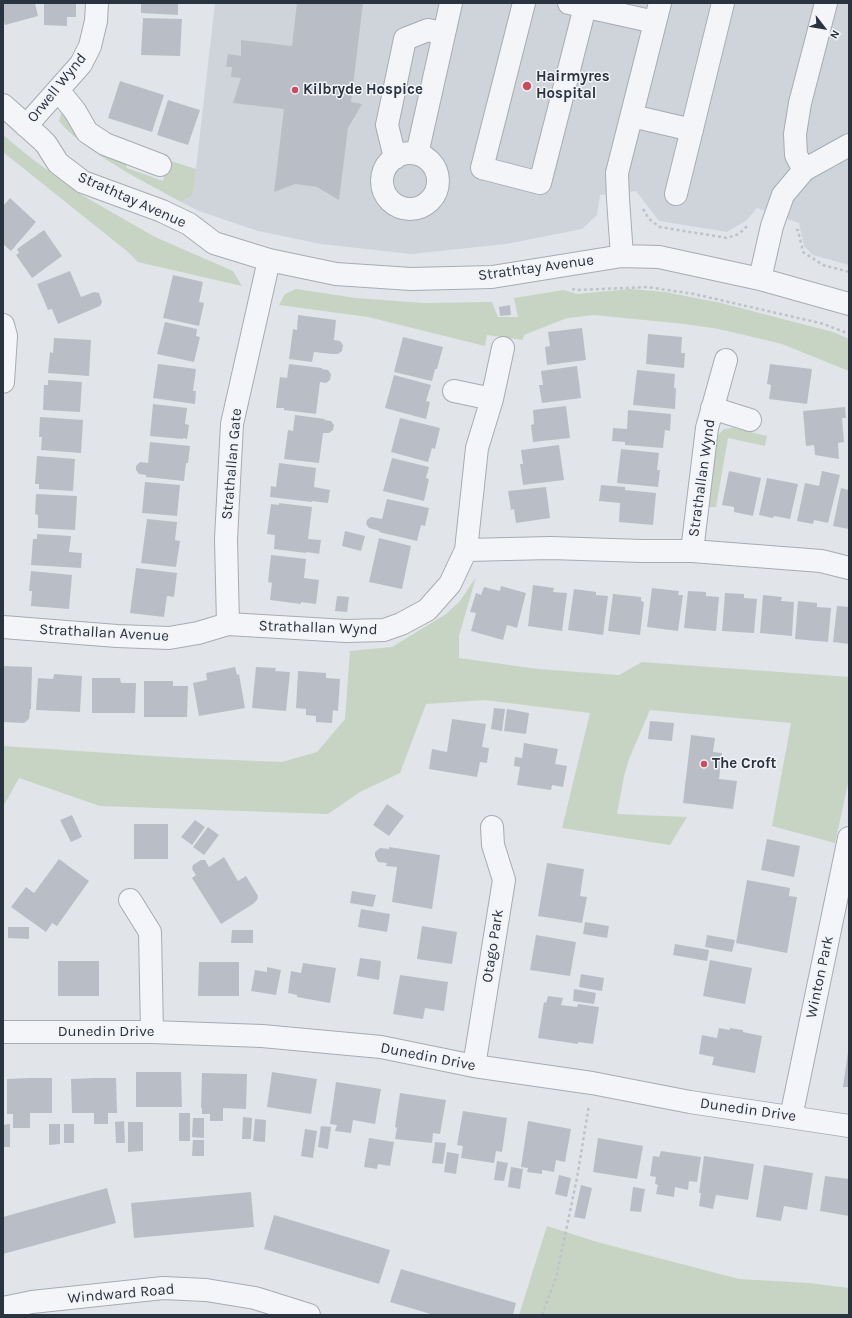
<!DOCTYPE html>
<html>
<head>
<meta charset="utf-8">
<style>
  body { margin:0 }
  #map { position:relative; width:852px; height:1318px; overflow:hidden; background:#e1e5e9; font-family:Karla,sans-serif }
  canvas { display:block }
  .frame { position:absolute; inset:0; border:4px solid #2a3340; pointer-events:none }
  .north { position:absolute; left:804px; top:8px; width:40px; height:40px; -webkit-text-stroke:3px #f1f3f7; paint-order:stroke; rotate:121deg; font-size:11px; font-weight:700; line-height:16px; text-align:center; color:#2a3340 }
  .north::after { content:''; display:block; margin:auto; width:14px; height:18px; background:#2a3340; clip-path:polygon(50% 0,100% 100%,50% 72%,0 100%) }
</style>
</head>
<body>
<div id="map">
<canvas width="852" height="1318"></canvas>
<div class="frame"></div>
<div class="north">N</div>
</div>
<script>
const c = document.querySelector('canvas').getContext('2d');
c.lineJoin = 'round';
function paint(path, color) { c.fillStyle = color; c.fill(path, 'evenodd'); }
function strokePath(path, color, width, dash) { c.strokeStyle = color; c.lineWidth = width; c.lineCap = dash ? 'butt' : 'round'; c.setLineDash(dash || []); c.stroke(path); }
function drawText(font, color, halo, rows, align = 'center') {
  c.font = font + ' Karla,sans-serif'; c.lineWidth = 3; c.setLineDash([]); c.textBaseline = 'middle'; c.strokeStyle = halo; c.fillStyle = color; for (const [text, x, y, turn = 0] of rows) {
    c.save(); c.translate(x, y); c.rotate((+turn || 0) * Math.PI / 180); c.textAlign = isNaN(turn) ? turn : align; if (halo) c.strokeText(text, 0, 0); c.fillText(text, 0, 0); c.restore();
  }
}
paint(new Path2D(`
  M215,3H849V265L813,255L804,246L799,223L757,208L747,220L727,232L659,221L636,191L600,195L597,215L582,229L506,244L411,254L321,244L258,231L199,211L181,202L193,195Z`), '#cfd4db');
paint(new Path2D(`
  M66,108L124,159L127,168L163,181L168,160L196,169L193,195L181,202C147,183 112,166 81,142C73,135 65,129 59,121L61,114Z
  M3,135L31,158L80,194L155,237L233,271L242,286L138,262L128,252L3,152Z
  M296,289L356,298L423,303L492,302L498,317H518L514,298L564,290L577,294L630,289L665,292L721,303L833,332L849,339V371L782,344L719,329L685,324L594,315L567,318L524,335L523,340L487,335L485,346L368,317L279,305L285,294Z
  M733,428L767,436L765,446L728,438L716,507H708L717,436L724,429Z
  M476,577L459,636V658L538,669L619,675L642,662L849,677V779L835,843L772,826L791,723L650,710L629,759L624,776L617,814L687,817L670,845L562,828L590,713L484,700L426,704L400,773L360,792L328,814L100,806L19,778L3,807V746L184,758L282,762L317,752L345,719L350,651L392,647L446,614L460,601Z
  M547,1226L597,1242L739,1279L809,1283L849,1288V1315H519Z`), '#c7d3c3');
paint(new Path2D(`
  M3,3H35L38,16L5,25L3,19Z
  M44,3H76V17H67V26L44,25Z
  M141,3H178V15L141,13Z
  M297,3H363L351,102L362,104L348,128L339,200L317,187L295,184L274,192L284,109L233,103L241,78L231,77L232,67H226L228,54L241,56V40L292,46Z
  M143,18L182,19L180,56L141,55Z
  M120,81L164,95L152,132L108,118Z
  M168,100L200,110L188,145L157,135Z
  M10,198L36,222L11,251L3,244V206Z
  M44,230L62,256L32,278L16,255L19,253L17,249Z
  M70,271L81,297L94,292L99,293L102,302L100,306L58,324L52,309L48,310L37,284Z
  M173,275L203,282L199,302L204,303L199,326L163,318Z
  M510,305L511,315L500,316L499,307Z
  M298,315L336,320L334,340L340,341L343,345L342,351L338,354H332L314,352L312,362L289,359L293,329L297,330Z
  M165,322L197,329L196,336L200,337L194,362L157,354Z
  M582,328L586,360L547,365L545,347L550,346L548,332Z
  M648,334L682,337L681,353H685L684,368L646,364Z
  M403,337L443,347L437,369H435L432,381L394,372Z
  M54,338L91,340L89,376L48,373L50,352L53,353Z
  M158,364L196,369L193,391H196L195,404L153,398Z
  M289,364L322,368V369L328,370L331,374L330,380L326,383L320,382L316,414L284,410V408H276L280,377L287,378Z
  M770,364L812,369L807,404L769,399L771,385L767,384Z
  M577,366L581,398L542,403L539,385H543L541,371Z
  M637,370L675,374L674,388H676L675,409L633,405Z
  M394,375L431,385L426,401L430,402L426,419L385,408Z
  M48,380L82,382L80,412L43,410L44,385H48Z
  M153,404L187,408L185,424L189,425L187,439L183,438V439L150,436Z
  M566,406L570,438L533,442L531,425L534,424L533,410Z
  M845,407L846,418H842L844,442L838,443L839,459L815,455L814,445L806,446L803,411Z
  M628,410L671,414L670,431L665,430L663,448L625,445V442L612,441L613,428L627,429Z
  M295,415L325,419L324,420L331,421L334,425L333,430L329,433H323L319,463L284,459L288,430L293,431Z
  M40,417L83,420L81,453L41,450L42,437H39Z
  M400,418L440,428L435,449L432,448L428,462L391,452Z
  M150,442L190,446L188,463H186L184,481L146,477V475L139,474L136,470V466L140,462L148,463Z
  M559,445L564,480L523,485L520,464H523L521,450Z
  M621,449L659,453L657,470H660L658,487L617,483Z
  M37,456L75,459L73,491L39,489V484H35Z
  M392,458L429,467L426,478L429,479L424,501L383,491Z
  M279,463L316,468L314,487L330,490L328,503L312,501V502L270,497L271,486L276,487Z
  M729,471L761,478L753,516L734,512V507L722,505Z
  M822,471L840,475L828,523L814,520L813,524L797,521L805,483L819,486Z
  M767,478L798,484L790,519L774,516L773,518L759,515Z
  M145,482L180,485L177,516L142,513Z
  M601,485L625,487V490L656,493L653,525L619,522L620,503L599,501Z
  M546,487L550,518L516,523L514,509L511,510L508,491Z
  M841,488L849,490V529L833,526Z
  M36,494L77,496L75,530L38,528V515L35,514Z
  M387,499L429,508L425,526L421,525L417,541L379,532L380,531L369,528L366,524L367,520L371,517L382,519Z
  M279,503L312,507L308,539L321,540L319,554L307,552L306,553L274,549L275,535L267,534L271,504L279,505Z
  M147,519L177,522L175,540L180,541L176,567L141,563Z
  M345,531L365,536L361,551L342,546Z
  M37,534L71,536L69,552L82,553L81,568L31,565L33,539H37Z
  M379,538L411,546L402,589L369,582Z
  M271,555L306,559L304,578L319,580L316,604L301,602V604L270,600L272,583L268,582Z
  M136,568L177,573L174,597L167,596L164,617L130,613Z
  M31,571L72,575L69,609L31,606L32,591H29Z
  M533,585L554,588L553,592L567,593L562,631L528,626Z
  M501,586L526,593L517,628L507,625L503,640L471,631L476,613L470,612L476,593L481,595L484,587L500,591Z
  M652,588L679,591L678,595H683L678,631L647,627Z
  M574,589L596,592V595L608,596L603,635L568,630Z
  M688,591L706,592V596L719,597L716,631L684,628Z
  M725,593L744,594V598L757,599L754,633L722,631Z
  M613,594L641,597V601L644,602L640,635L608,631Z
  M763,595L782,597L781,601L794,602L792,636L760,633Z
  M337,596L349,597L347,612L335,611Z
  M798,601L817,603V607L831,608L828,642L795,639Z
  M837,606L849,607V644L833,642Z
  M3,666L32,667L31,709H30L29,719L24,723L3,722Z
  M235,667L237,675L239,674L245,708L199,716L193,683L207,680L206,673Z
  M256,667L276,668L275,671L290,672L286,711L252,708Z
  M298,671L326,673V678L340,679L338,711L333,710L332,723L316,722V716L306,715V709L296,708Z
  M54,674L82,676L80,712L36,710L38,678L53,679Z
  M92,678H120L121,683H136L135,713H92Z
  M144,681H173V686H188L187,717H144Z
  M494,708L505,709L502,731L491,729Z
  M507,709L529,713L526,734L504,731Z
  M452,719L486,724L482,747L489,748L487,763L480,762L477,777L429,769L432,749L447,752Z
  M650,721L674,723L672,741L648,739Z
  M691,735L715,738L713,752L722,753L719,779L737,781L733,809L683,803Z
  M524,743L558,749L555,764L567,766L563,787L552,785L551,790L517,785L520,767L514,766L515,757L522,758Z
  M387,804L404,816L389,836L373,825Z
  M72,815L82,837L71,842L60,820Z
  M195,820L205,827L192,845L181,837Z
  M134,824H168V859H134Z
  M208,827L219,835L204,855L193,847Z
  M767,839L800,846L794,877L761,870Z
  M389,847L440,855L432,909L392,902L397,867L386,866L387,863L378,862L375,856V852L380,848L389,849Z
  M224,857L238,881L246,876L258,896L257,900L253,904L221,924L192,878L196,875L192,869L193,865L201,860H205L209,867Z
  M59,859L89,881L57,926L52,923L46,932L11,907L26,887L34,893Z
  M547,863L584,869L580,896L587,897L582,923L538,916Z
  M747,880L790,888L789,896L797,897L787,953L736,943Z
  M352,891L376,895L373,907L350,903Z
  M361,909L390,914L387,932L358,927Z
  M585,922L609,926L607,938L583,934Z
  M422,926L457,932L452,964L417,959Z
  M8,927H29V939L8,938Z
  M232,930H253V943H231Z
  M536,935L576,942L570,976L530,970Z
  M707,935L735,940L732,952L705,947Z
  M675,944L709,950L707,961L673,955Z
  M360,958L381,961L379,980L357,976Z
  M710,960L752,968L745,1004L703,996Z
  M58,961H99V996H58Z
  M199,962H239V996H198Z
  M303,963L336,968L330,1003L297,997V995L288,993L291,971L301,973Z
  M267,967L281,970L276,995L251,991L255,970L267,972Z
  M581,974L604,978L602,991L579,987Z
  M400,975L448,982L444,1011L425,1008L423,1019L393,1014Z
  M574,989L596,993L594,1004L573,1001Z
  M548,996L563,998L561,1005L577,1007L578,1004L599,1007L593,1044L578,1042V1044L538,1038L544,1002L546,1003Z
  M719,1028L730,1030V1028L743,1030V1032L762,1036L755,1073L712,1065L714,1057L699,1054L702,1035L717,1038Z
  M848,1052H849V1087H843Z
  M136,1072H181L182,1107H136Z
  M272,1072L317,1079L311,1114L267,1107Z
  M202,1073L247,1074L246,1109L223,1108V1121H210V1114H202V1108H201Z
  M29,1078H52V1113H30V1128H13V1114H7V1079Z
  M94,1078H116L117,1113H108V1124H94V1113H72L71,1079Z
  M336,1082L381,1089L375,1124L353,1120L351,1133L335,1131L337,1125L330,1124Z
  M400,1093L446,1100L440,1134L433,1133L432,1143L395,1139L397,1128L395,1127Z
  M463,1111L507,1118L502,1152L496,1151L494,1163L461,1158L463,1146L457,1145Z
  M179,1113H190V1141H179Z
  M243,1117L252,1118L251,1139H242Z
  M193,1118H204V1138L192,1137Z
  M255,1119L266,1120L265,1142L253,1141Z
  M124,1121L125,1143H116L115,1122Z
  M528,1121L571,1129L565,1162L556,1160L554,1172L542,1170V1174L527,1172L528,1168L521,1167Z
  M128,1122H143V1151L128,1152Z
  M10,1124V1147H3V1125Z
  M49,1124H60V1144L49,1145Z
  M64,1124H74V1143H64Z
  M321,1126L331,1127L328,1149L318,1147Z
  M305,1129L317,1131L313,1158L301,1156Z
  M369,1138L394,1142L390,1166L378,1164L377,1169L364,1167Z
  M598,1138L643,1146L637,1179L593,1172Z
  M193,1140H204V1156H192Z
  M435,1142L446,1143L443,1164L432,1163Z
  M661,1151L701,1157L697,1182L689,1181L688,1190L675,1187L674,1197L656,1194L658,1185L655,1184L656,1177L650,1176L653,1156L659,1157Z
  M447,1152L459,1154L456,1174L444,1172Z
  M704,1156L754,1164L748,1200L716,1195L713,1209L699,1206L701,1193H699Z
  M497,1161L508,1163L504,1181L494,1180Z
  M764,1165L813,1173L807,1210L784,1206L781,1221L756,1217Z
  M511,1167L523,1169L520,1189L508,1187Z
  M559,1175L571,1178L567,1197L555,1194Z
  M825,1176L849,1179V1216L820,1211Z
  M581,1185L592,1188L585,1219L574,1217Z
  M633,1187L645,1189L641,1212L630,1211Z
  M107,1188L116,1223L3,1254V1217Z
  M251,1192L254,1227L134,1238L131,1203Z
  M274,1215L390,1250L379,1284L264,1249Z
  M401,1269L516,1303L513,1315H434L390,1302Z`), '#b9bec6');
const minor = new Path2D(`
  M524,3L482,168L540,183L585,7
  M569,3L655,22
  M58,90L75,111L87,132L105,144L160,165
  M3,105L41,139L46,144L58,163L83,182L162,211L189,224L214,243L269,260L336,274L411,279L492,277L622,256L659,257L760,279L849,304
  M632,116L692,130
  M26,126L81,64L90,46L96,21L97,3
  M382 181a28 28 0 1 1 56 0a28 28 0 1 1-56 0Z
  M417,154L451,3
  M395,158L387,125L405,39L428,30L444,34
  M804,170L796,155L795,134L800,103L826,3
  M676,194L723,3
  M622,256L618,199L617,173L660,3
  M760,279L772,226L783,195L804,170L849,145
  M3,325L6,336L3,382
  M454,391L492,399
  M712,408L750,420
  M466,550L477,448L492,399L503,348
  M692,551L707,428L726,360
  M228,624L226,539L232,424L269,260
  M3,627L117,636L169,638L198,633L228,624L346,631L384,630L401,624L427,610L450,584L466,550L551,548L642,551H692L821,561L849,568
  M130,900L150,932L152,1032
  M3,1032H152L262,1036L381,1047L474,1066L592,1083L690,1102L849,1126
  M474,1066L504,880L493,845L492,827
  M791,1117L849,838
  M3,1308L32,1302L163,1288L206,1290L255,1298L309,1315`);
strokePath(minor, '#a6acb3', 24);
strokePath(new Path2D(`
  M643,209L649,219L660,227L727,238L739,234L747,226
  M796,230H798L803,252L823,265L849,272
  M572,289L576,290L647,287L694,294L824,324L849,334
  M542,1315L556,1278L577,1178L589,1105`), '#bfc3c8', 2.5, [3, 3]);
strokePath(minor, '#f4f5f8', 22);
for (const [x, y, r, color] of [
  [527,86,5,"#c84d61"],
  [295,90,4,"#c84d61"],
  [704,764,4,"#c84d61"]
]) { const dot = new Path2D(); dot.arc(x, y, r, 0, 2 * Math.PI); c.fillStyle = color; c.fill(dot); strokePath(dot, '#f1f3f7', 1.5); }
drawText('bold 15px', '#2a3340', '#f1f3f7', [
  ["Hairmyres",536,77],
  ["Hospital",536,94],
  ["Kilbryde Hospice",303,90],
  ["The Croft",712,764]
], 'left');
drawText('15px', '#2a3340', '#f1f3f7', [
  ["Orwell Wynd",57,88,-51],
  ["Strathtay Avenue",132,200,24],
  ["Strathtay Avenue",536,268,-8],
  ["Strathallan Gate",232,464,-85],
  ["Strathallan Wynd",702,478,-82],
  ["Strathallan Wynd",318,628,2],
  ["Strathallan Avenue",104,633,3],
  ["Otago Park",493,946,-81],
  ["Winton Park",820,977,-78],
  ["Dunedin Drive",106,1032],
  ["Dunedin Drive",428,1057,11],
  ["Dunedin Drive",748,1110,8],
  ["Windward Road",121,1294,-5]
]);
</script>
</body>
</html>
